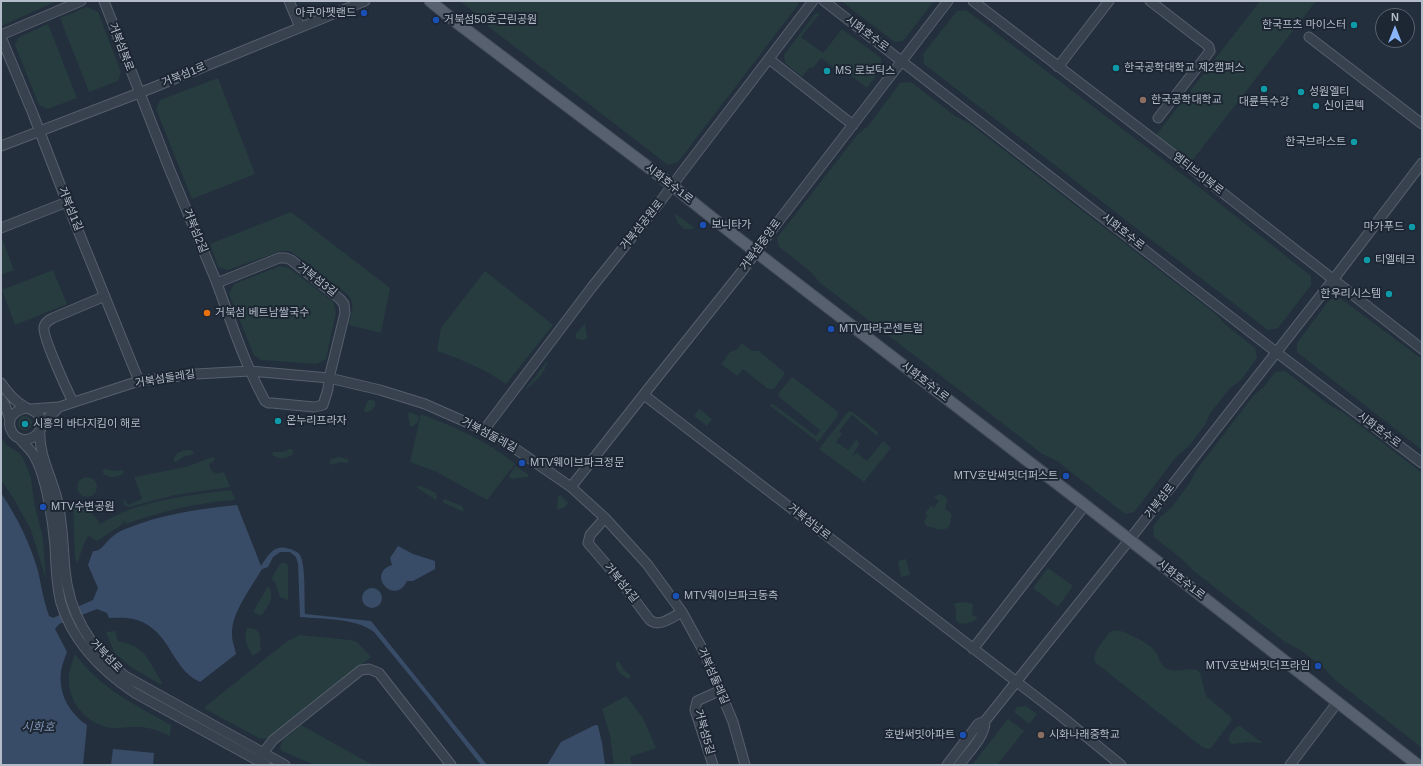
<!DOCTYPE html>
<html>
<head>
<meta charset="utf-8">
<style>
  body { margin:0 }
  #map { position:relative; width:1423px; height:766px; overflow:hidden; background:#242f3e; font-family:Helvetica,sans-serif }
  canvas { display:block }
  .frame { position:absolute; inset:0; border:2px solid #b4bcc9; pointer-events:none }
  .north { position:absolute; left:1375px; top:8px; width:40px; height:40px; box-sizing:border-box; background:#1d2633; border:1px solid #59626f; border-radius:50%; rotate:0deg; font-size:11px; font-weight:700; line-height:16px; text-align:center; color:#b4bcc9 }
  .north::after { content:''; display:block; margin:auto; width:14px; height:18px; background:#8ab4f8; clip-path:polygon(50% 0,100% 100%,50% 72%,0 100%) }
</style>
</head>
<body>
<div id="map">
<canvas width="1423" height="766"></canvas>
<div class="frame"></div>
<div class="north">N</div>
</div>
<script>
const c = document.querySelector('canvas').getContext('2d');
c.lineJoin = 'round';
function paint(path, color) { c.fillStyle = color; c.fill(path, 'evenodd'); }
function strokePath(path, color, width, dash) { c.strokeStyle = color; c.lineWidth = width; c.lineCap = dash ? 'butt' : 'round'; c.setLineDash(dash || []); c.stroke(path); }
function drawText(font, color, halo, rows, align = 'center') {
  c.font = font + ' Helvetica,"Noto Sans KR",sans-serif'; c.lineWidth = 4; c.setLineDash([]); c.textBaseline = 'middle'; c.strokeStyle = halo; c.fillStyle = color; for (const [text, x, y, turn = 0] of rows) {
    c.save(); c.translate(x, y); c.rotate((+turn || 0) * Math.PI / 180); c.textAlign = isNaN(turn) ? turn : align; if (halo) c.strokeText(text, 0, 0); c.fillText(text, 0, 0); c.restore();
  }
}
paint(new Path2D(`
  M1,1H57L1,26Z
  M460,1H798V5L678,162L668,165L489,27L483,19Z
  M841,1H934L903,41L895,42Z
  M1260,1H1316L1188,166L1153,139Z
  M87,7L98,12L121,72L118,81L89,92L60,18Z
  M966,10L1195,184L1311,276V285L1278,328L1268,330L924,64L923,54L957,11Z
  M820,13L801,37L823,53L842,29L881,58L882,68L867,88L844,70L841,73L821,58L812,69L810,67L802,77L785,63L784,55L815,14Z
  M48,24L77,98L48,109L39,105L15,45L19,37Z
  M218,78L255,174L192,199L156,109L160,100Z
  M911,82L955,116L969,123L1216,314L1225,324L1255,348L1257,358L1241,380L1229,389L1209,415L1205,425L1188,447L1177,456L1134,512L1125,514L1057,461L1041,453L819,282L810,271L779,247L777,238L858,134L869,125L900,83Z
  M291,212L390,288L381,333L349,325C351,313 356,304 348,295L296,255L289,251H281L228,270L218,267L210,244Z
  M674,213L695,228L691,229H684L678,223Z
  M1,236L14,270L1,275Z
  M280,266L289,268L333,302L336,312L326,359L317,364L261,360L254,355L229,294L234,284Z
  M53,270L67,304L15,325L2,290Z
  M485,271L553,325L506,384C483,368 463,360 437,351L441,328Z
  M1340,298L1422,359V450L1297,352V343L1330,299Z
  M585,323L587,338C585,341 579,340 576,338V334Z
  M742,343L752,351H759L784,372V375L774,389H768L743,369L737,376L721,364L730,352L736,350Z
  M548,360C545,374 535,382 524,391Z
  M1285,371L1331,406L1344,413L1422,473V748L1334,679L1325,669L1302,651L1285,642L1195,572L1184,561L1154,537L1153,527L1160,517L1171,508L1189,484L1197,469L1254,395L1264,387L1275,372Z
  M791,378H794L838,412L837,417L818,442L769,405L773,404L816,436L820,430L778,396L779,393Z
  M368,400H370L375,401V406L372,410L366,413L364,410Z
  M699,409L712,419L707,426L694,416Z
  M850,411L854,413L878,432L877,436L852,415L839,431L842,434L836,442L848,450L856,440L860,443L852,456L857,453L867,461L883,441L891,448L864,482L819,449L848,412Z
  M410,412L419,416L418,422L412,427L410,426L408,414Z
  M421,414C455,427 487,441 515,464L487,500L437,472L410,462Z
  M18 423a7 7 0 1 1 14 0a7 7 0 1 1-14 0Z
  M1,438L8,446L19,453L23,458L31,478L34,502L43,539L46,579L31,530L14,499L1,480Z
  M290,449L293,450V454C287,459 278,460 272,454L273,452H283Z
  M190,450L193,451L194,454L183,457L176,462L173,461C175,452 183,450 190,450Z
  M213,457H214L215,460L209,464C210,473 216,475 224,472L230,487L175,495L129,507L125,506L123,501L125,500L128,505L142,499L134,477L186,467Z
  M338,457L348,459L349,462L347,463L340,462L332,465L329,463L331,459Z
  M515,466L528,474V477L510,479L509,476Z
  M105,469L115,471L122,470L124,472C119,478 109,479 103,473V470Z
  M77 487a10 10 0 1 1 20 0a10 10 0 1 1-20 0Z
  M418,486H421L436,493L437,497L436,500L416,487Z
  M231,490L235,500C195,503 163,511 126,524L124,521L123,522V524L97,541L88,536L83,546L77,564L75,557L73,508C86,507 95,514 100,524C135,501 189,495 231,490Z
  M940,494L947,498V501L945,509L950,512L952,515C950,518 951,521 950,524C947,534 933,527 926,526L924,521L928,516L925,514L931,505L934,508L939,501L934,497Z
  M560,495L568,503L565,507L558,510L557,507L558,497Z
  M445,499L462,506L464,512L442,502Z
  M906,559L910,575L901,577L898,561Z
  M283,562L287,564L288,568V600L280,597L275,582L271,579L280,564Z
  M1048,568L1073,586L1058,607L1033,588Z
  M268,586C276,596 268,607 261,616L253,612Z
  M961,602L971,603L973,605L972,615L978,618C974,622 958,628 956,619C954,613 959,610 953,604Z
  M247,628C264,628 259,639 261,650L253,656C247,647 243,638 247,628Z
  M1118,630C1127,633 1147,642 1153,649C1160,655 1158,664 1167,669C1178,674 1191,665 1200,672L1206,696L1230,716L1232,720L1211,748L1208,749L1202,747L1096,663C1090,654 1104,641 1109,633L1112,631Z
  M115,631L118,641C148,647 147,660 162,682V684H160L131,667L118,656L114,652L106,632Z
  M300,635L350,640L357,642L371,657L271,737L263,739L259,738L205,709L206,706L286,642Z
  M75,654C103,691 133,703 171,725L170,736C158,730 145,726 132,727C124,727 117,729 110,728C85,723 66,700 69,674C70,667 73,661 75,654Z
  M619,661L624,670L630,675V679C623,678 616,670 615,663Z
  M626,696L643,718L656,748L630,757L632,765H614L610,735L602,709Z
  M1026,706L1037,714L1029,724L1014,712L1017,707Z
  M1008,719L1024,731L997,765H972Z
  M301,725L373,765H315L282,751L280,747L283,740Z
  M1238,726H1240L1263,743L1249,742L1232,744L1230,743C1227,736 1233,730 1238,726Z`), '#263c3f');
paint(new Path2D(`
  M1,493C17,517 30,543 38,571C41,584 43,598 47,610L49,616L53,618L93,600L98,588L88,565L93,551C102,552 105,542 112,537C116,533 122,530 128,528C162,514 200,509 237,505L261,566C267,557 273,545 286,548C291,549 297,551 300,555C306,565 304,601 305,614L371,621L487,765H481L429,699L374,632C356,618 323,619 300,617L298,564L296,557L290,552H280L273,557L268,567L262,569C251,588 231,613 232,635C232,642 235,648 236,654L200,682C171,669 171,631 137,620C127,617 118,618 109,618L107,613L97,609L59,624L55,629L67,652C65,658 62,664 61,671C58,693 69,713 87,725L83,765H1Z
  M398,546L413,554L435,561V569L413,581H407C395,607 365,574 392,565L390,558Z
  M362 598a10 10 0 1 1 20 0a10 10 0 1 1-20 0Z
  M595,725H597L598,726L602,743L605,765H547L561,742Z
  M113,749L154,753L153,765H111Z`), '#394c67');
const minor = new Path2D(`
  M104,1L169,168L216,281C231,321 244,363 265,401L268,403H272L314,407L323,405L328,389L329,378L345,313L344,304L340,299L291,260L286,258H279L217,283
  M289,1L300,27
  M824,1L1276,352L1422,463
  M973,1L1191,168L1422,349
  M1150,1L1207,45L1209,47L1210,51L1158,118
  M1,35L81,1
  M1,37L33,114L69,208L139,381
  M1309,37L1422,124
  M769,59L853,125
  M1058,67L1109,1
  M1,146L152,88L365,1
  M1,228L67,202
  M1,383C7,392 16,402 25,407C30,410 36,410 40,417C49,434 22,449 12,432C5,420 14,410 26,408
  M644,395L1061,716L1121,765
  M1,399L5,405L10,420
  M73,402C67,390 42,336 44,327C45,322 49,320 53,318L105,296
  M31,409L59,407L139,381L196,374L250,371L329,378L380,390L425,404L484,430L504,441L571,487L605,518L647,564L682,612L704,652L733,722L745,765
  M41,425L59,407
  M40,430C38,455 53,479 58,503C63,526 63,548 65,570C69,614 91,649 125,676L285,765
  M484,430L592,287L660,202L683,171L813,1
  M19,438C24,444 29,448 33,454C46,474 53,522 55,546C56,565 56,584 61,603C73,643 102,671 135,693L266,765
  M571,487L652,384L743,270L768,235L948,1
  M605,518L590,535L588,543L618,578L649,619C658,629 672,617 682,612
  M973,649L1085,505
  M985,721L1130,539L1333,280L1422,163
  M260,757L273,740L361,670L369,669L379,673L451,765
  M713,765L695,710L697,701L721,690
  M947,765L978,724L985,721
  M959,765C967,754 986,736 985,721
  M1290,765L1337,703`);
const major = new Path2D(`
  M430,1L456,22L660,176L739,239L1085,505L1418,765`);
strokePath(minor, '#565f6c', 11);
strokePath(major, '#414a57', 13);
strokePath(minor, '#38414e', 9);
strokePath(major, '#56606e', 11);
for (const [x, y, r, color] of [
  [364,13,4,"#1a4fb4"],
  [436,20,4,"#1a4fb4"],
  [1354,25,4,"#0f9aa8"],
  [1116,68,4,"#0f9aa8"],
  [827,71,4,"#0f9aa8"],
  [1264,89,4,"#0f9aa8"],
  [1301,92,4,"#0f9aa8"],
  [1143,100,4,"#8d6e63"],
  [1316,106,4,"#0f9aa8"],
  [1354,142,4,"#0f9aa8"],
  [703,225,4,"#1a4fb4"],
  [1412,227,4,"#0f9aa8"],
  [1367,260,4,"#0f9aa8"],
  [1389,294,4,"#0f9aa8"],
  [207,313,4,"#e8710a"],
  [831,329,4,"#1a4fb4"],
  [278,421,4,"#0f9aa8"],
  [25,424,4,"#0f9aa8"],
  [522,463,4,"#1a4fb4"],
  [1066,476,4,"#1a4fb4"],
  [43,507,4,"#1a4fb4"],
  [676,596,4,"#1a4fb4"],
  [1318,666,4,"#1a4fb4"],
  [963,735,4,"#1a4fb4"],
  [1041,735,4,"#8d6e63"]
]) { const dot = new Path2D(); dot.arc(x, y, r, 0, 2 * Math.PI); c.fillStyle = color; c.fill(dot); strokePath(dot, '#1d2633', 1.5); }
drawText('11px', '#b4bcc9', '#1d2633', [
  ["아쿠아펫랜드",356,13,"right"],
  ["거북섬50호근린공원",444,20],
  ["한국프츠 마이스터",1346,25,"right"],
  ["한국공학대학교 제2캠퍼스",1124,68],
  ["MS 로보틱스",835,71],
  ["성원엘티",1309,92],
  ["한국공학대학교",1151,100],
  ["대륜특수강",1264,102,"center"],
  ["신이콘텍",1324,106],
  ["한국브라스트",1346,142,"right"],
  ["보니타가",711,225],
  ["마가푸드",1404,227,"right"],
  ["티엘테크",1375,260],
  ["한우리시스템",1381,294,"right"],
  ["거북섬 베트남쌀국수",215,313],
  ["MTV파라곤센트럴",839,329],
  ["온누리프라자",286,421],
  ["시흥의 바다지킴이 해로",33,424],
  ["MTV웨이브파크정문",530,463],
  ["MTV호반써밋더퍼스트",1058,476,"right"],
  ["MTV수변공원",51,507],
  ["MTV웨이브파크동측",684,596],
  ["MTV호반써밋더프라임",1310,666,"right"],
  ["호반써밋아파트",955,735,"right"],
  ["시화나래중학교",1049,735]
], 'left');
drawText('11px', '#b4bcc9', '#1d2633', [
  ["시화호수로",867,34,37],
  ["거북섬북로",121,47,69],
  ["거북섬1로",184,75,-22],
  ["엠티브이북로",1198,174,38],
  ["시화호수1로",669,184,38],
  ["거북섬1길",70,209,68],
  ["거북섬공원로",642,225,-51],
  ["거북섬2길",195,231,68],
  ["시화호수로",1123,232,38],
  ["거북섬중앙로",761,245,-54],
  ["거북섬3길",317,280,38],
  ["거북섬둘레길",165,379,-9],
  ["시화호수1로",925,382,38],
  ["시화호수로",1379,430,37],
  ["거북섬둘레길",489,435,28],
  ["거북섬로",1160,501,-52],
  ["거북섬남로",809,522,38],
  ["시화호수1로",1181,580,38],
  ["거북섬4길",621,583,51],
  ["거북섬로",106,656,46],
  ["거북섬둘레길",713,676,66],
  ["거북섬5길",704,732,74]
]);
drawText('italic 12px', '#7c92b1', '#1d2633', [
  ["시화호",38,728]
]);
</script>
</body>
</html>
